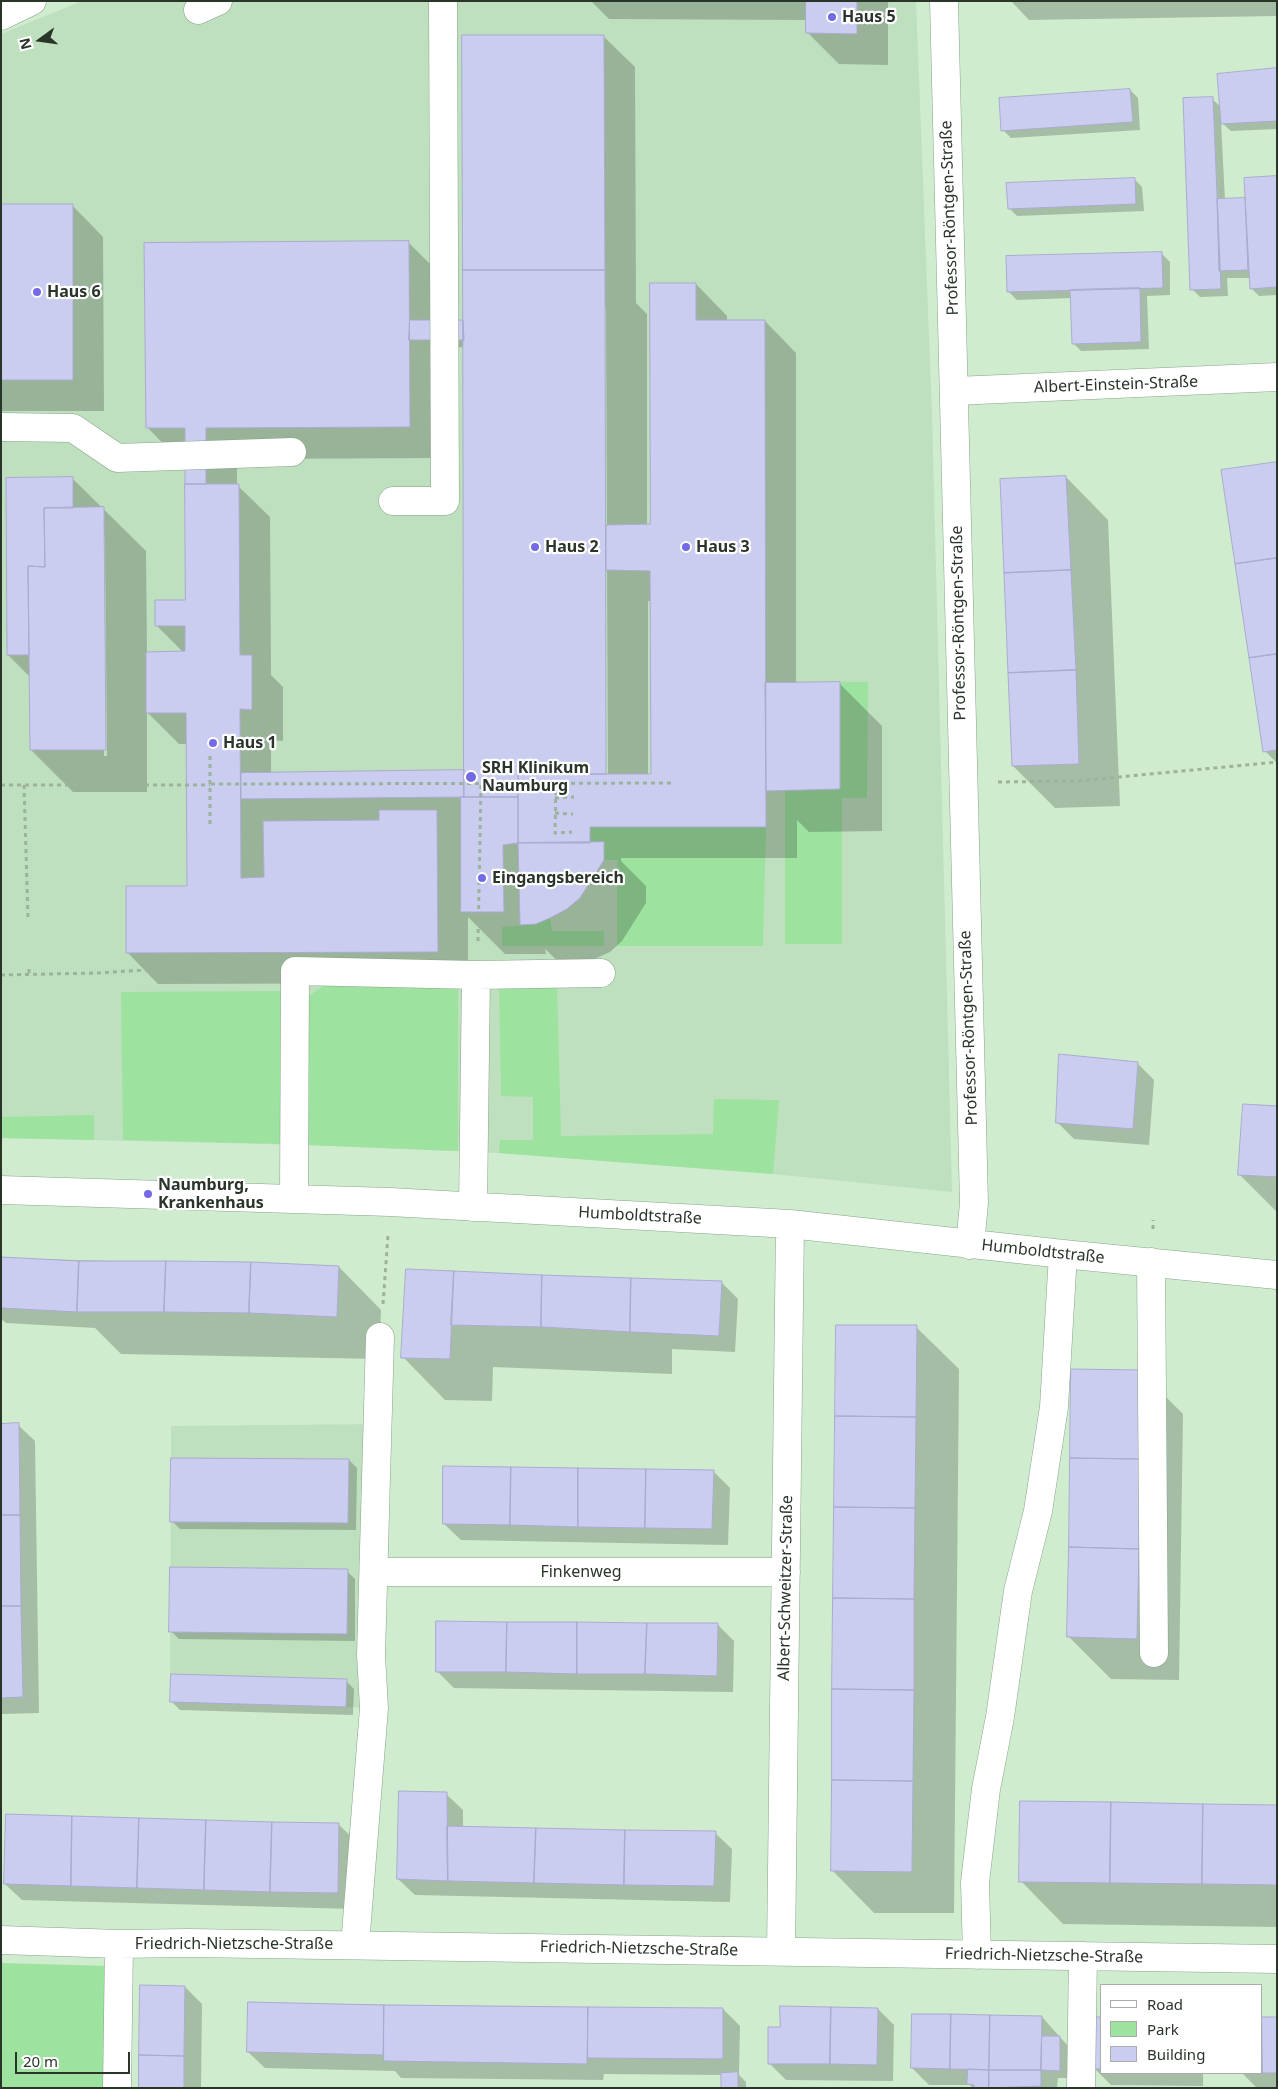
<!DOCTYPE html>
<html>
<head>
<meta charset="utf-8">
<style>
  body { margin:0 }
  #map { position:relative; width:1278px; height:2089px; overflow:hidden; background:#cfeccf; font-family:"Noto Sans",sans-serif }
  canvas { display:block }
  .frame { position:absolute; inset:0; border:2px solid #2a352a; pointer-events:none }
  .legend { position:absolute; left:1100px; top:1984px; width:162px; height:90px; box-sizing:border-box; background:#fff; border:1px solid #aaaeaa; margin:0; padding:6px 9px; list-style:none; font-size:15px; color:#2a352a }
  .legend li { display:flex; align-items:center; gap:10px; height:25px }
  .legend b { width:25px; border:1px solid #aaaeaa }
  .north { position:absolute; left:15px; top:15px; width:50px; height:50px; -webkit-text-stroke:4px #fff; paint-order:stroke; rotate:256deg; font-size:14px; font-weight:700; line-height:20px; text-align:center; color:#2a352a }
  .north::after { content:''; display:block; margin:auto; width:18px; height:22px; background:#2a352a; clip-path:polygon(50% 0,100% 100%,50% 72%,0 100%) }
  .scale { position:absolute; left:15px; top:2052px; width:115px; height:22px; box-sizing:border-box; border:2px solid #2a352a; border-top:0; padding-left:6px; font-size:15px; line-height:18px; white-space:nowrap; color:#2a352a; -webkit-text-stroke:4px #fff; paint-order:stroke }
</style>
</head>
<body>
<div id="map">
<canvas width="1278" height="2089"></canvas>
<div class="frame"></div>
<ul class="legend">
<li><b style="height:6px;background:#fff"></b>Road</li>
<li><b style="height:14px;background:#9ee2a0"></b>Park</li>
<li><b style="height:14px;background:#caccf0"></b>Building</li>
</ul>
<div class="north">N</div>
<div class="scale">20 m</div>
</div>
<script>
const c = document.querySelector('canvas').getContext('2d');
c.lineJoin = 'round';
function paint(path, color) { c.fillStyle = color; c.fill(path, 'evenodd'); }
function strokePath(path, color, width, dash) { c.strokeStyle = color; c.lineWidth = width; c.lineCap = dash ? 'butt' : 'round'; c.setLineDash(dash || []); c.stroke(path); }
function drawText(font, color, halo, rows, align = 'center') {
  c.font = font + ' "Noto Sans",sans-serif'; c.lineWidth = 4.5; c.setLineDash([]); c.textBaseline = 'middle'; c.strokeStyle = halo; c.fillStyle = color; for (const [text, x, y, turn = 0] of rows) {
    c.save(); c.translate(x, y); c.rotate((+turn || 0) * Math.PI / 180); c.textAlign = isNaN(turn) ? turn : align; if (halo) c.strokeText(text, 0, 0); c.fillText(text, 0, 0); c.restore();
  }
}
paint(new Path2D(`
  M82,1H916L932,415L952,1192L773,1174L499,1153L307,1145L1,1138V34Z
  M377,1424L374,1708L170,1702L171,1426Z`), '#bee0bf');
paint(new Path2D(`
  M840,682H868L867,798H842V944H785V790L840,789Z
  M590,827H766L763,946H617V860H604V843H590Z
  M550,918L552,931H604V946H502V927L536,924Z
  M333,979L449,982L458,989V1151L307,1145L306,998Z
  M557,984L561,1136L713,1134L714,1099L779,1100L773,1174L499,1153L500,1140H533V1097L501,1096L499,986Z
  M283,991V1144L123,1140L121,992Z
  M94,1115V1140L1,1138V1117Z
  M1,1963L111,1966L108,2088H1Z`), '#9ee2a0');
paint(new Path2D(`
  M591,1H888V65L839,64L808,33V20L609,19Z
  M1011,1H1277V16L1029,20Z
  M603,36L635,67L636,303L647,314V525H651L696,284L727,316V321H765L796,353V684L839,683L882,726V831L809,832L797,820V858H621V861L646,886V903L622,941L610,952L579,966L564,967L545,949L546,954H505L468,917V983L158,984L127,952L188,887V744H179L147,712V792H73L31,750L30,677L8,655L73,479L146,551L147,653L183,652L157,626L186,601V459H178L147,427L409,243L440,274V321H463L465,323ZM604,307H606L607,535H604ZM465,347L466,772L271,774V740L283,741V687L271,675L270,517L237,485V459L441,458L440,348ZM103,536L105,538L107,756H104ZM604,567L607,570L608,780H605ZM648,601H651L652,775H648Z
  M1277,70V129L1231,131L1221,122L1225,200L1246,199L1277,177V295L1259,296L1251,288L1250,278H1227L1228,296L1200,297L1192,289L1212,99L1221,107Z
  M1130,90L1138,98L1140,130L1011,138L1003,130Z
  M1134,179L1142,187L1144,211L1017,216L1009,208Z
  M1,205H72L103,237L104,411H1Z
  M1161,253L1170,262V295L1147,296L1149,349L1081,351L1073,343L1072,298L1017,300L1008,291Z
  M1277,463V763L1265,751Z
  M1066,477L1108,520L1120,806L1055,808L1013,766Z
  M1137,1063L1154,1080L1149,1145L1074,1139L1057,1122Z
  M1277,1108V1212L1239,1174Z
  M1,1258L339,1267L381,1310L379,1359L121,1354L95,1328L6,1323L1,1319Z
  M407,1270L722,1283L738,1299L735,1352L672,1349V1374L493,1367L492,1401L445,1400L403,1357Z
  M916,1327L959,1369L954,1913H874L832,1870Z
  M1140,1371L1183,1414L1179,1680L1111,1679L1069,1637Z
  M1,1425H18L35,1441L39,1713L1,1714Z
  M349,1460L357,1468L356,1530L180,1529L172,1521Z
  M713,1471L730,1488L728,1545L461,1540L444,1524Z
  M347,1571L355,1579V1641L179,1639L171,1631Z
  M718,1625L734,1641L733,1692L454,1688L437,1671Z
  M346,1681L354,1689L353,1715L180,1710L172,1702Z
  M446,1794L463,1810V1828L715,1833L732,1849L730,1902L415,1895L398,1879Z
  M1277,1806V1927L1063,1924L1021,1881Z
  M339,1825L356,1841L354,1909L22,1900L5,1884Z
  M185,1987L202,2004L201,2088H140Z
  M250,2003L723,2009L740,2026L739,2075L746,2082V2088H722V2075L604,2074L603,2080L401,2078L395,2071L265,2068L248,2052Z
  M878,2009L894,2025L893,2081L786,2080L769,2063L781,2028Z
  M1042,2017L1068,2046L1067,2078H1058L1057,2087L973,2088L970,2085H929L912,2068Z
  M1102,2018V2073H1203V2086L1111,2085L1094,2068Z
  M1262,2018H1277V2088H1257L1242,2073H1262Z`), '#0003');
const building = new Path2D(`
  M806,1H857V34L806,33Z
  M462,35H604L605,270H463Z
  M1277,68V121L1221,124L1217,74Z
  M1130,89L1133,122L1001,131L999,98Z
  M1213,97L1221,289L1190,290L1183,98Z
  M1277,176V287L1250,289L1244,178Z
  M1135,178L1136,204L1008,209L1006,183Z
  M1245,198L1248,270L1219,271L1217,199Z
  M1,204H73V380H1Z
  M409,241L410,427L206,428V484H185V428H146L144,243Z
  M1162,252L1163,288L1007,292L1006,256Z
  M463,270H605L606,774H518V797H464Z
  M650,283H696V320H765L766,827H590V843H518V774H651L650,571L606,570V525L650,524Z
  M1140,288L1141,342L1072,344L1070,290Z
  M410,320H463L464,340H409Z
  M1277,462V558L1235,564L1221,470Z
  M1066,476L1071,570L1004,573L1000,479Z
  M73,477V508H44L45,567L28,566L29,655H7L6,478Z
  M185,484H239L240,655H252V710L240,709L241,878L264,877L263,821L379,820V810H437L438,952L126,953V886H187L186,713H146V652L185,651V626H155V600H185Z
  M104,507L106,750H30L28,566L45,567L44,508Z
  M1277,558V654L1249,658L1235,564Z
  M1071,570L1076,670L1008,673L1004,573Z
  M1277,654V750L1263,752L1249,658Z
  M1076,670L1079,764L1012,766L1008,673Z
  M840,682V789L766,791L765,683Z
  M464,770V797L241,799V773Z
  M461,797H518V843L503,845L504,912H461Z
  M604,842V860L580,898L567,909L550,918L536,924L520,925L518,843Z
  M1059,1054L1138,1062L1133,1129L1056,1123Z
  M1243,1104L1277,1106V1177L1238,1175Z
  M1,1257L79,1261L77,1312L1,1308Z
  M79,1261H166L164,1312H77Z
  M166,1261L251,1262L249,1313L164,1312Z
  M251,1262L339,1266L337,1317L249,1313Z
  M406,1269L454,1271L450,1359L401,1358Z
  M454,1271L542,1275L541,1327L451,1325Z
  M542,1275L631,1278L630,1332L541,1327Z
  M631,1278L722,1281L719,1336L630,1332Z
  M836,1325H917L916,1417L835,1416Z
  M1071,1369L1141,1370L1140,1459L1070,1458Z
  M835,1416L916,1417L915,1508L834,1507Z
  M19,1423L20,1515H1V1424Z
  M171,1458L349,1459L348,1523L170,1522Z
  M1070,1458L1140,1459L1139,1549L1069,1547Z
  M443,1466L511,1467L510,1525L443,1524Z
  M511,1467L578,1468V1527L510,1525Z
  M578,1468L646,1469L645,1528L578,1527Z
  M646,1469L714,1470L712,1529L645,1528Z
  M834,1507L915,1508L914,1599L833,1598Z
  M1,1515H20L21,1606H1Z
  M1069,1547L1139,1549L1137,1639L1067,1637Z
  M170,1567L348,1569L347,1634L169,1632Z
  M833,1598L914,1599V1690L832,1689Z
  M1,1606H21L23,1697L1,1698Z
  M436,1621L507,1622L506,1672H436Z
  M507,1622H577V1674L506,1672Z
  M577,1622L647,1623L645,1674H577Z
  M647,1623H718L717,1676L645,1674Z
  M171,1674L347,1679L346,1707L170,1702Z
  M832,1689L914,1690L913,1781L832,1780Z
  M832,1780L913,1781L912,1872L831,1871Z
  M399,1791L447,1792L448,1881L397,1879Z
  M1020,1801L1111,1802L1110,1883L1019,1882Z
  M1111,1802L1203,1804L1202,1884L1110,1883Z
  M1203,1804L1277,1805V1885L1202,1884Z
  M6,1814L72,1816L71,1886L4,1884Z
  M72,1816L139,1818L137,1888L71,1886Z
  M139,1818L206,1820L204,1890L137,1888Z
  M206,1820L272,1822L270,1892L204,1890Z
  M272,1822L339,1823L338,1893L270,1892Z
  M447,1826L536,1828L534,1883L448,1881Z
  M536,1828L625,1830L624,1885L534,1883Z
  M625,1830L716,1831L714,1886L624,1885Z
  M140,1985L185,1986L184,2056L139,2055Z
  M248,2002L384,2005L383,2055L247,2052Z
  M384,2005L588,2007L587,2064L384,2061Z
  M780,2006L831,2007L830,2064H768V2027H780Z
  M588,2007L723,2008V2059L588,2058Z
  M831,2007L878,2008L877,2065L830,2064Z
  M912,2014H951L950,2069L911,2068Z
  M951,2014L990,2015L989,2070L950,2069Z
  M990,2015L1042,2016L1041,2070H989Z
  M1093,2017H1102V2069H1093Z
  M1262,2017H1277V2073H1257H1262Z
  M1042,2036H1060V2071L1041,2070Z
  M139,2055L184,2056V2088H139Z
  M968,2069L989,2070V2088H974V2085L967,2084Z
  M989,2070H1041V2086L989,2088Z
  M738,2072V2088H721V2073Z`);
paint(building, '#caccf0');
strokePath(building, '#aaabce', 1);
const minor = new Path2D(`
  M944,1L974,1203L970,1245
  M198,10L218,1
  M1,16L32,1
  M955,391L1277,377
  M1,427L73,428L117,458L292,452
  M393,501H445L443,1
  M476,975L601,973
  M1,1190L390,1202L790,1224L1063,1254L1277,1275
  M294,1198L295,971L476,975L473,1207
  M1151,1262L1154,1653
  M375,1572H786
  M1,1940L119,1944L188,1943L1277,1959
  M355,1945L374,1708L371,1655L380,1337
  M781,1951L790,1224
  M977,1955L975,1882L986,1789L1000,1717L1018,1591L1038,1511L1054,1407L1063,1254
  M117,2088L119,1944
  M1081,2088L1083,1956`);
strokePath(minor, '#88a389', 29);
strokePath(new Path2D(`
  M210,756V825
  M998,782L1077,781L1277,762
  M556,783L555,833L572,832
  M211,784L674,783
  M1,785H210
  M24,785L28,918
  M555,798L574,797
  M555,813L573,814
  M610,931V940
  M478,941L481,784
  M29,969V974
  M1,975L95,973L235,965L264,957
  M1153,1229V1220
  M383,1304L388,1235`), '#9bb39b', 3, [4, 4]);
strokePath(minor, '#fff', 28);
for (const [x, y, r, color] of [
  [832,17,5,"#756ae5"],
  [37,292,5,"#756ae5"],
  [535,547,5,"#756ae5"],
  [686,547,5,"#756ae5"],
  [213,743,5,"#756ae5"],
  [471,777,6,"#756ae5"],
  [482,878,5,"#756ae5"],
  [148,1194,5,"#756ae5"]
]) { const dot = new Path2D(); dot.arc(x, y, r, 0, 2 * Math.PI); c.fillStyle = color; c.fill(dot); strokePath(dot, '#fff', 2); }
drawText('bold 16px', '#2a352a', '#fff', [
  ["Haus 5",842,17],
  ["Haus 6",47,292],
  ["Haus 2",545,547],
  ["Haus 3",696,547],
  ["Haus 1",223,743],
  ["SRH Klinikum",482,768],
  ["Naumburg",482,786],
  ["Eingangsbereich",492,878],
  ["Naumburg,",158,1185],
  ["Krankenhaus",158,1203]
], 'left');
drawText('16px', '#2a352a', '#fff', [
  ["Professor-Röntgen-Straße",950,218,-92],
  ["Albert-Einstein-Straße",1116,385,-2],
  ["Professor-Röntgen-Straße",959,623,-91],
  ["Professor-Röntgen-Straße",969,1028,-92],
  ["Humboldtstraße",640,1216,3],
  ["Humboldtstraße",1043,1252,6],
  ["Finkenweg",581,1572],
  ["Albert-Schweitzer-Straße",786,1588,-89],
  ["Friedrich-Nietzsche-Straße",234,1944],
  ["Friedrich-Nietzsche-Straße",639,1949,1],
  ["Friedrich-Nietzsche-Straße",1044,1956,1]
]);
</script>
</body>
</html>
